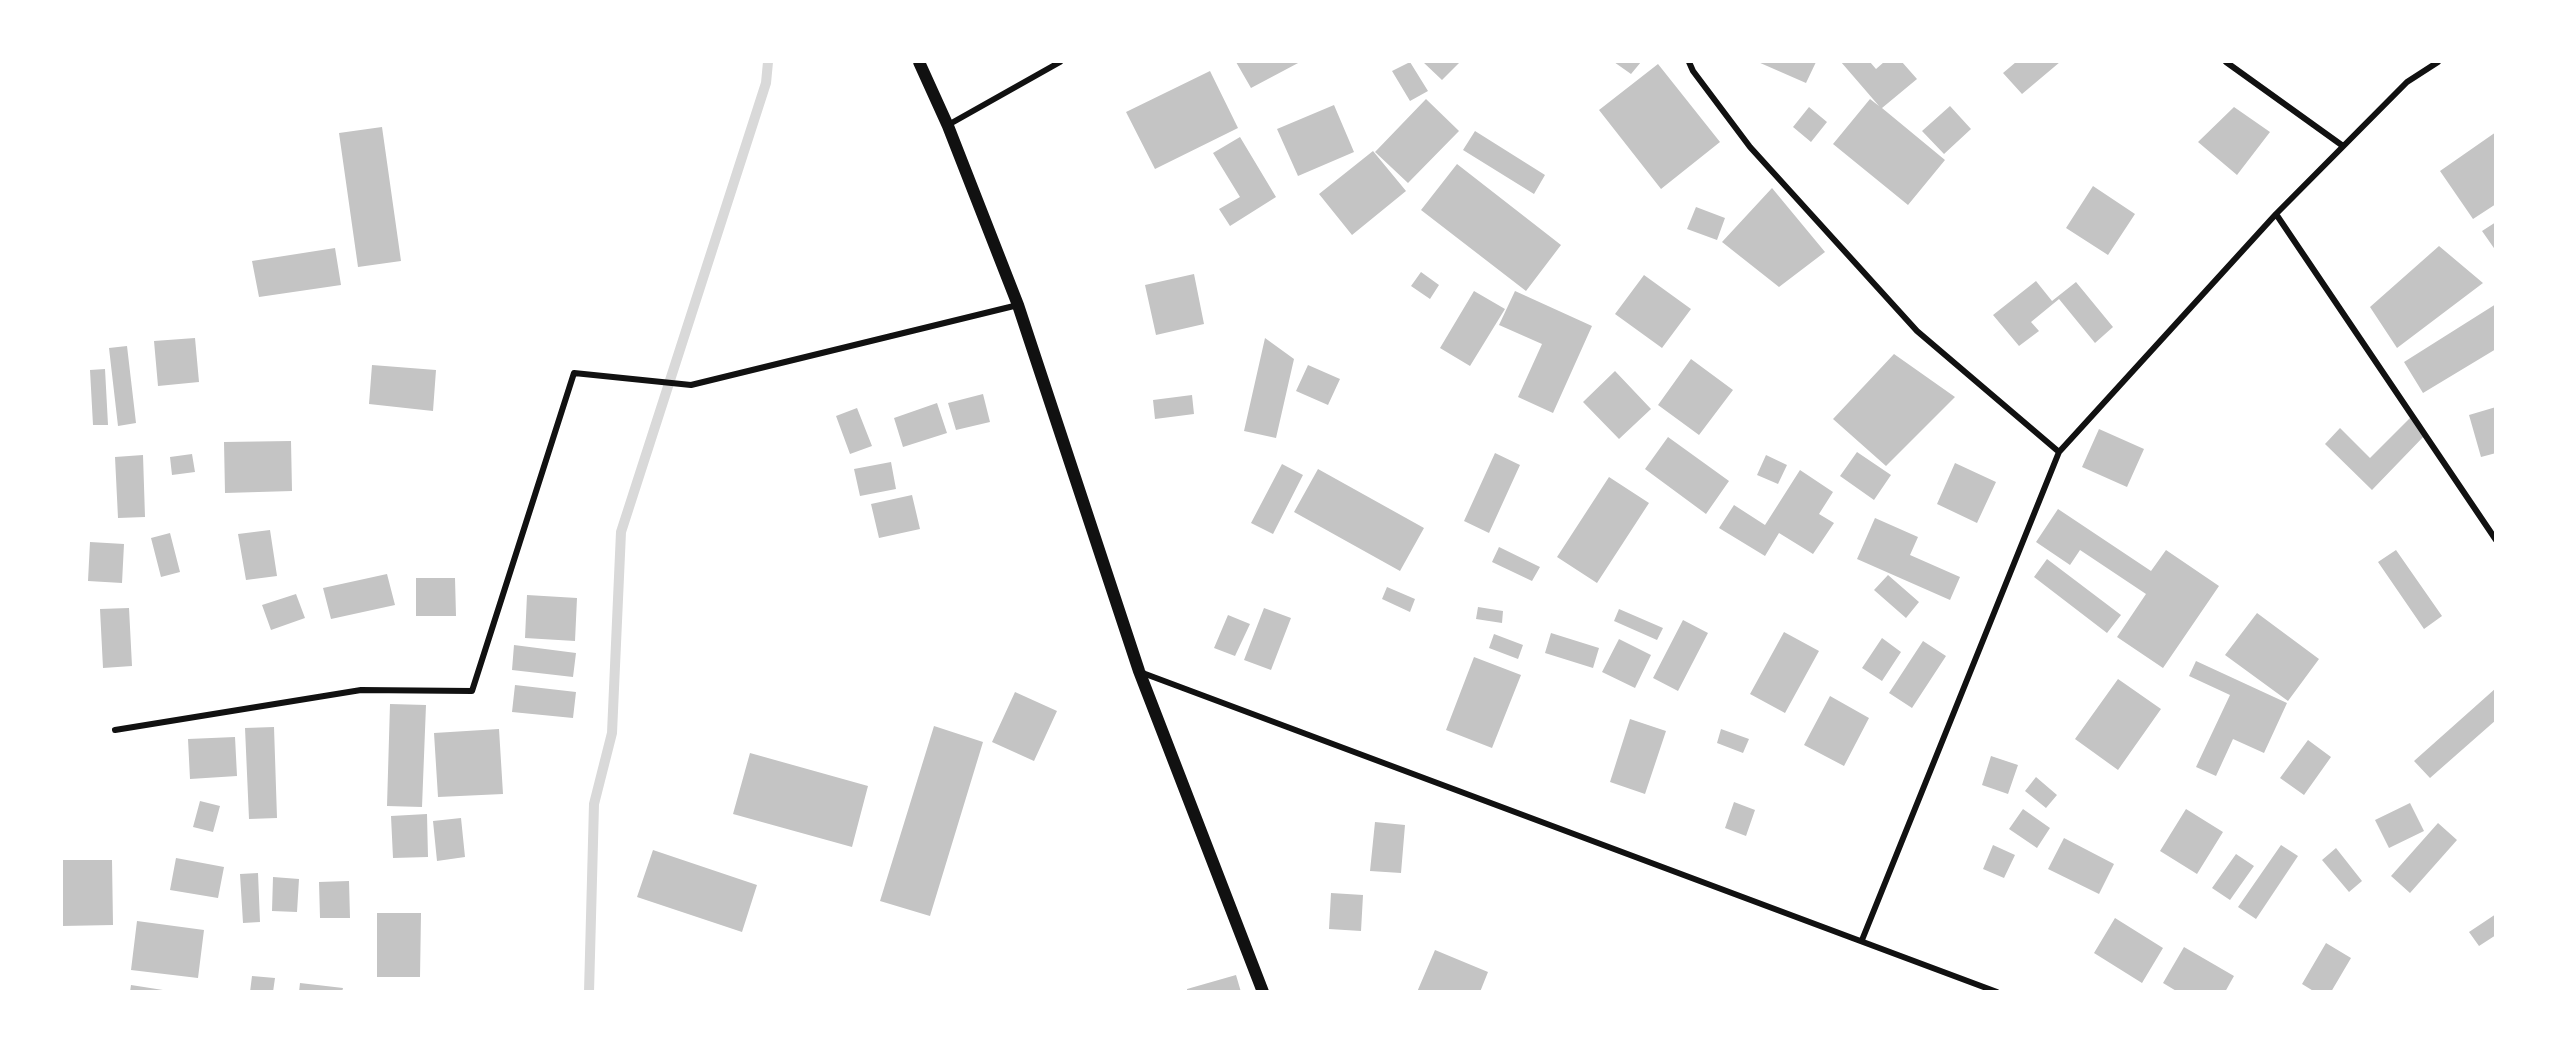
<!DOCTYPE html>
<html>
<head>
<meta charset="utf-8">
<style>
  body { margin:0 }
  #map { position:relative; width:2557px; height:1053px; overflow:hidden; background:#fff; font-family:"IBM Plex Sans",sans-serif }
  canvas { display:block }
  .frame { position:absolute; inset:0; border:63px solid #fff; pointer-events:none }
</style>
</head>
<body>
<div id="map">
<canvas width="2557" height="1053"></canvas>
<div class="frame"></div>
</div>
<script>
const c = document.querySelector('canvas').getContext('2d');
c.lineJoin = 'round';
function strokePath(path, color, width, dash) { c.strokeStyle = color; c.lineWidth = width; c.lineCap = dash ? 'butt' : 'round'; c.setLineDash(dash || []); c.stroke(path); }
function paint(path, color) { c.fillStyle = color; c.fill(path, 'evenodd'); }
strokePath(new Path2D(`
  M589,992L594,804L612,733L621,532L766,83L768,62`), '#d9d9d9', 10);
paint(new Path2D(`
  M1236,62H1300L1251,88Z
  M1410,62L1428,91L1410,101L1392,71Z
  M1423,62H1460L1442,80Z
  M1614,62H1641L1631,74Z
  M1758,62H1816L1806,83Z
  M1841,62H1870L1876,69L1884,62H1902L1917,79L1882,108L1945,160L1908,205L1833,144L1870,99L1879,106Z
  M2016,62H2060L2022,94L2003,73Z
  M1658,64L1720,142L1661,189L1599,110Z
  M1210,71L1238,128L1155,169L1126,112Z
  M1426,99L1459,131L1408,183L1375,152Z
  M1334,105L1354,152L1298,176L1277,129Z
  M1950,106L1971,129L1944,154L1922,131Z
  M1809,107L1827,122L1811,142L1793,127Z
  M2234,107L2270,132L2237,175L2198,142Z
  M382,127L401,261L358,267L339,133Z
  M1475,131L1545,175L1534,194L1463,150Z
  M2496,132V204L2473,219L2440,171Z
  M1240,137L1276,197L1230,226L1219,209L1240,197L1213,153Z
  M1373,151L1406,191L1352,235L1319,194Z
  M1457,164L1561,245L1526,291L1421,210Z
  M2093,186L2135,214L2108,255L2066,228Z
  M1772,188L1825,252L1779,287L1722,242Z
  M1696,207L1725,218L1717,240L1687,229Z
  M2496,222V251L2482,231Z
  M2439,246L2483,283L2397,348L2370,307Z
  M335,248L341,285L259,297L252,261Z
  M1421,272L1439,285L1430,299L1411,286Z
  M1194,274L1204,324L1156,335L1145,285Z
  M1644,275L1691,309L1662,348L1615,314Z
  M2036,281L2052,301L2076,282L2113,327L2095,343L2059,299L2031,322L2039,331L2019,346L1993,315Z
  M1474,291L1505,309L1470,366L1440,348Z
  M1515,291L1592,326L1553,413L1518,397L1542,344L1499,325Z
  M2496,304V349L2423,393L2404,362Z
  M195,338L199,382L158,386L154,341Z
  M1265,338L1294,359L1276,438L1244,431Z
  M127,346L136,423L118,426L109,348Z
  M1894,354L1955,397L1886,466L1833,419Z
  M1691,359L1733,390L1699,435L1658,405Z
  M372,365L436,370L433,411L369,404Z
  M1308,365L1340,379L1328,405L1296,391Z
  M105,369L108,425H93L90,370Z
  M1615,371L1651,409L1619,439L1583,402Z
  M983,394L990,422L956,430L948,403Z
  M1192,395L1194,414L1155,419L1153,400Z
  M937,403L947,433L903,447L894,418Z
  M2496,407V453L2481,457L2469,415Z
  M857,408L872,446L850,454L836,416Z
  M2411,417L2427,433L2372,490L2325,444L2340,428L2370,458Z
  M2099,429L2144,449L2127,487L2082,467Z
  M1668,437L1729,481L1706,514L1645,469Z
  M291,441L292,491L225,493L224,442Z
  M1857,452L1891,475L1874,500L1840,476Z
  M1495,453L1520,465L1489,533L1464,521Z
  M192,454L195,472L172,475L170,457Z
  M143,455L145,517L118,518L115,457Z
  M1766,455L1787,465L1778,484L1757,475Z
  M891,462L896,489L860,496L854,469Z
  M1955,463L1996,482L1977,523L1937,504Z
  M1282,464L1303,475L1273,534L1251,523Z
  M1318,469L1424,528L1400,571L1294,512Z
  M1800,470L1833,492L1819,514L1834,523L1813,554L1779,533L1765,556L1719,528L1734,505L1765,525Z
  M1609,477L1649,503L1597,583L1557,557Z
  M912,495L920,529L879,538L871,504Z
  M2058,509L2151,571L2166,550L2219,586L2163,668L2117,637L2146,594L2080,550L2070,565L2036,542Z
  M1875,518L1918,537L1910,555L1960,577L1950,600L1857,559Z
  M270,530L277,576L246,580L238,534Z
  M170,533L180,572L161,577L151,538Z
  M90,542L124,544L122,583L88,581Z
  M1499,547L1540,567L1532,581L1492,562Z
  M2396,550L2442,616L2424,629L2378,562Z
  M2047,559L2121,615L2107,633L2034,577Z
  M387,574L395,605L331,619L323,588Z
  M1888,575L1919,602L1906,618L1874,590Z
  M416,578H455L456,616H416Z
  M1387,587L1415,599L1410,612L1382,599Z
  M296,594L305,618L271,630L262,605Z
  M527,595L577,598L575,641L525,638Z
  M1478,607L1503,611L1502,623L1476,619Z
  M129,608L132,666L103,668L100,609Z
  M1264,608L1291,618L1271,670L1244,660Z
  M1619,609L1663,628L1657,640L1614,621Z
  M2257,613L2319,659L2288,701L2225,655Z
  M1228,615L1250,624L1235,656L1214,648Z
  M1683,620L1708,633L1678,691L1653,678Z
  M1784,632L1819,651L1785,713L1750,694Z
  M1551,633L1599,648L1593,668L1545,653Z
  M1494,634L1523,645L1518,659L1489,648Z
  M1882,638L1901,652L1882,681L1862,668Z
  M1619,639L1651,655L1635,688L1602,672Z
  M1923,641L1946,656L1912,708L1889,693Z
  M514,645L576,653L573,677L512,670Z
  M1474,657L1521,675L1492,748L1446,730Z
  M2196,661L2287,703L2264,753L2233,739L2216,776L2196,767L2230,695L2189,676Z
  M2118,679L2161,709L2118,770L2075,739Z
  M515,685L576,692L573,718L512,712Z
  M2496,688V720L2430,778L2414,761Z
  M1015,692L1057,711L1034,761L992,742Z
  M1830,696L1869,718L1844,766L1804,745Z
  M390,704L426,705L422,807L387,806Z
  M1630,719L1666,731L1645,794L1610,782Z
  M934,726L983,742L930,916L880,901Z
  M274,727L277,818L249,819L245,728Z
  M499,729L503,794L438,797L434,733Z
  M1721,729L1749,739L1743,753L1717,743Z
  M235,737L237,776L190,779L188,739Z
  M2308,740L2331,757L2304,795L2280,778Z
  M750,753L868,786L852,847L733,814Z
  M1991,756L2018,765L2008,794L1982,785Z
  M2036,777L2057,795L2046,808L2025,791Z
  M200,801L220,806L213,832L193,827Z
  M1734,802L1755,810L1746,836L1725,828Z
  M2410,803L2424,831L2389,848L2375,820Z
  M2023,809L2050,828L2037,848L2009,829Z
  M2186,809L2223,832L2197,874L2160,851Z
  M427,814L428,857L393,858L391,816Z
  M461,818L465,857L437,861L433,821Z
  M1375,822L1405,825L1401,873L1370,871Z
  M2438,823L2457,840L2410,893L2391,876Z
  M2064,838L2114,864L2099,894L2048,869Z
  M1993,845L2015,855L2004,878L1983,869Z
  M2281,845L2298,856L2256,919L2238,907Z
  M2336,848L2362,881L2349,892L2322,860Z
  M653,850L757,885L742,932L637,897Z
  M2236,854L2254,866L2230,900L2212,888Z
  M176,858L224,867L218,898L170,890Z
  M62,860H112L113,925L62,926Z
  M258,873L260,922L243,923L240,874Z
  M273,877L299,879L297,912L272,911Z
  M349,881L350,918H320L319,882Z
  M1331,893L1363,895L1361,931L1329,929Z
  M377,913H421L420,977H377Z
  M2496,914V935L2479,946L2469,932Z
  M2115,918L2163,948L2142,983L2094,953Z
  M137,921L204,930L198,978L131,970Z
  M2326,943L2351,958L2331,992H2315L2302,984Z
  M2184,947L2234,976L2225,992H2178L2163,983Z
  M1435,950L1488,972L1480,992H1417Z
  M1236,975L1241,992H1187V989Z
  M252,976L275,978L273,992H250Z
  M300,983L343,988L342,992H299Z
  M131,985L163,990V992H130Z`), '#c4c4c4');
strokePath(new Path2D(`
  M1689,62L1693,71L1750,147L1917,331L2059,452L2276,214L2407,82L2438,62
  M2226,62L2343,146
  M948,125L1060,62
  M2276,214L2496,540
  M1140,672L1997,992
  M115,730L361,690L472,691L574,373L691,385L1018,305
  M1862,940L2059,452`), '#111', 6);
strokePath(new Path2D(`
  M919,62L948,126L1018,305L1139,671L1263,992`), '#111', 12);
</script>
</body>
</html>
